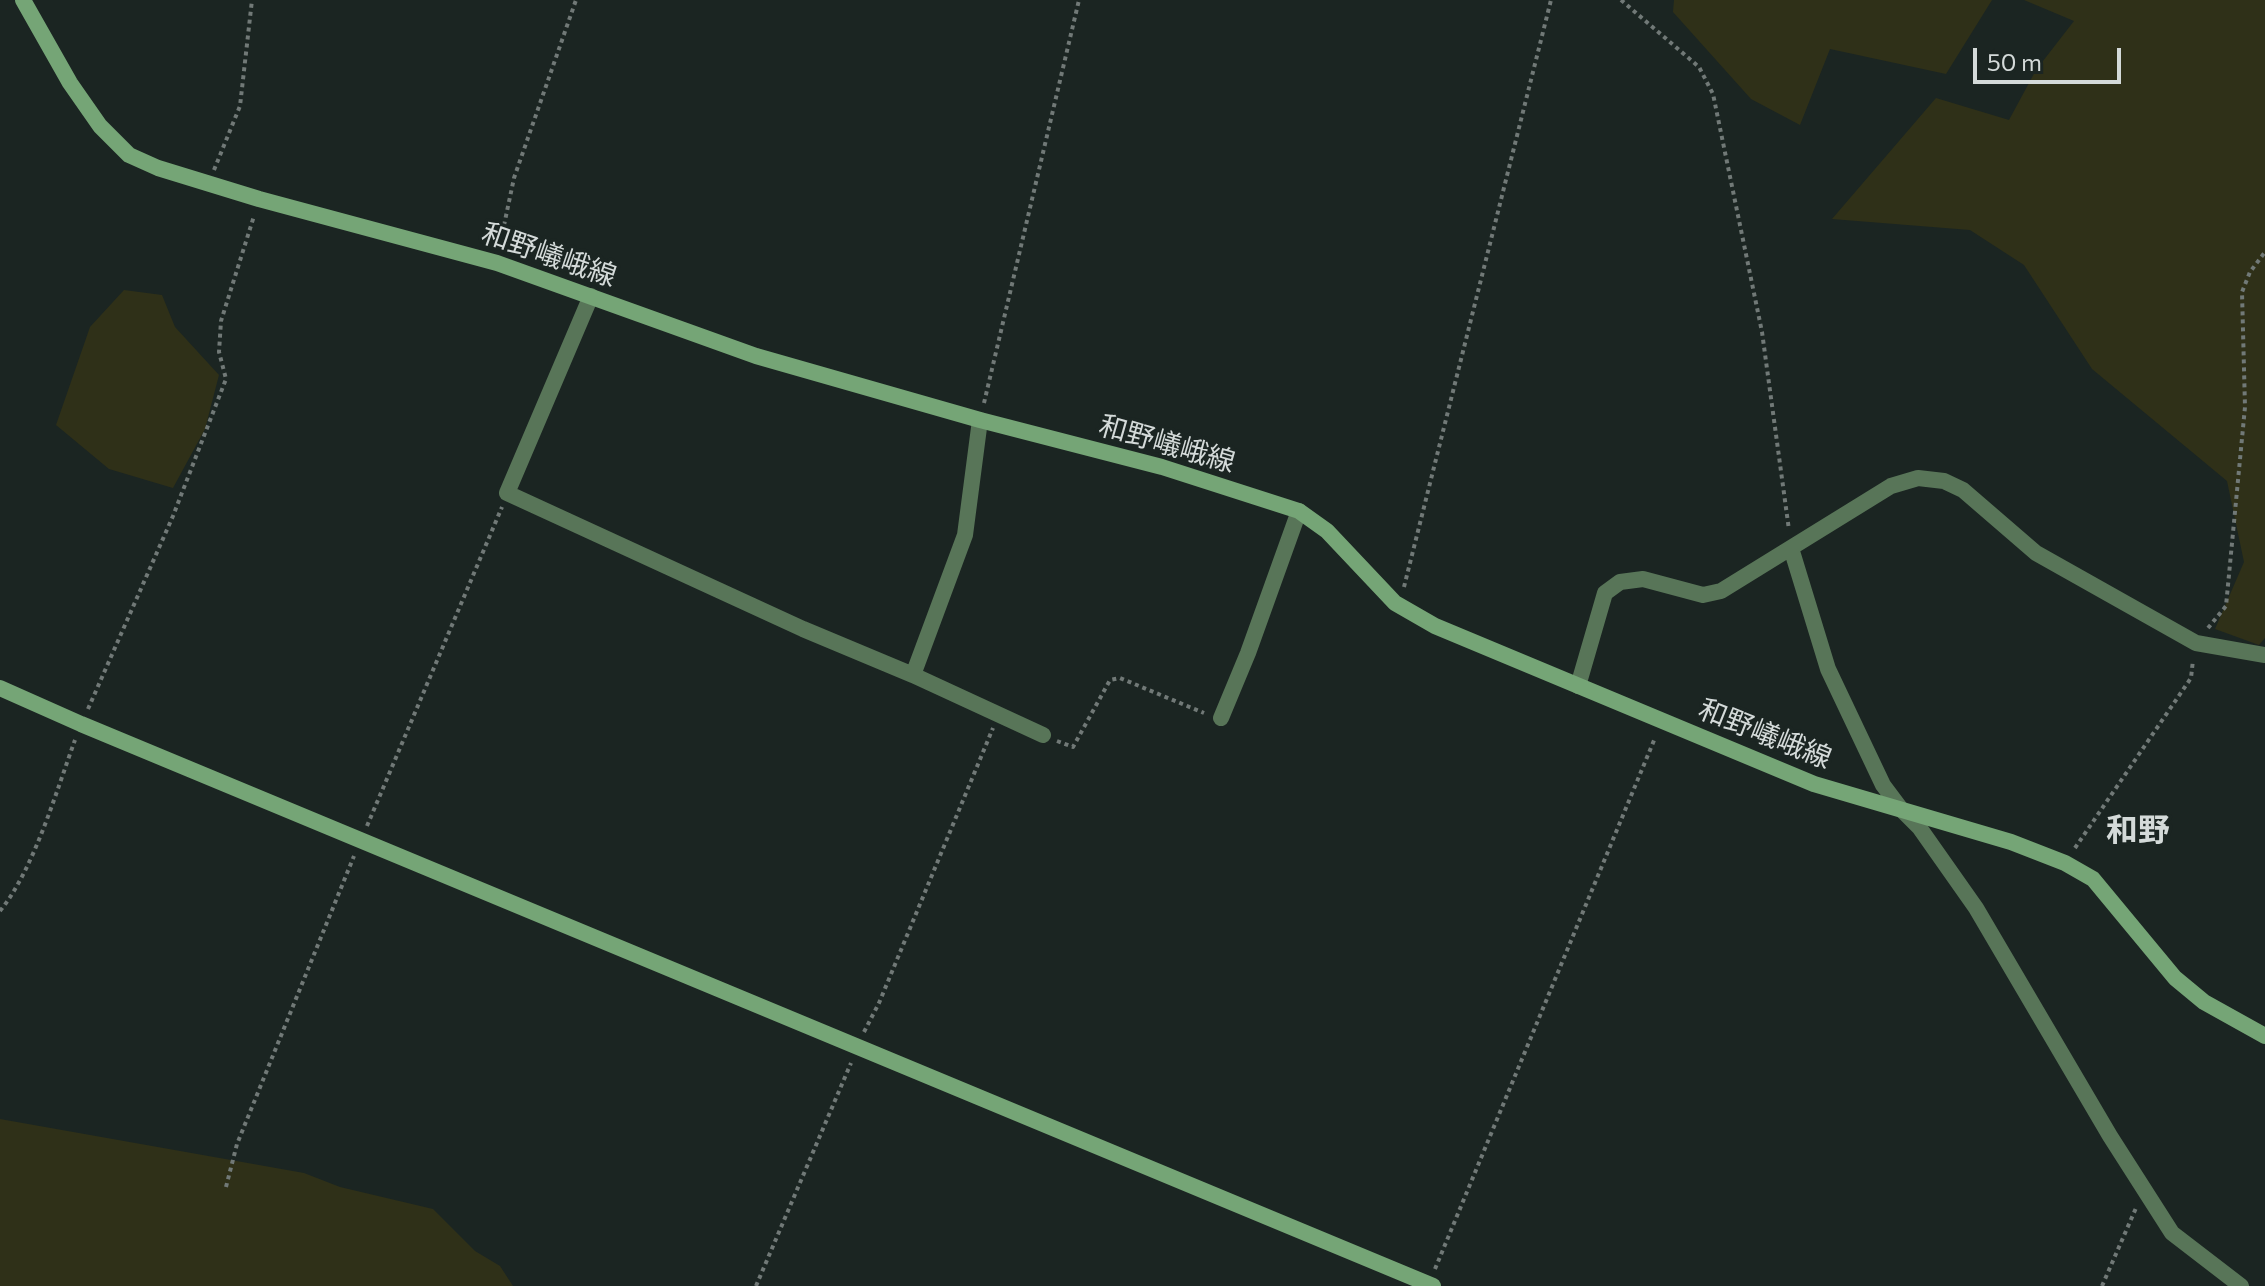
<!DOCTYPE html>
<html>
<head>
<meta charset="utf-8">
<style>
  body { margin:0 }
  #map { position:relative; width:2265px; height:1286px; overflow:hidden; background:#1b2522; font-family:Commissioner,sans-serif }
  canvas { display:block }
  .scale { position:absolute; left:1973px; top:48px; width:148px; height:36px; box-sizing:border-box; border:4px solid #d4dad9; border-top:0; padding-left:10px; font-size:24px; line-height:28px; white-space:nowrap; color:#d4dad9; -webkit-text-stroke:6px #1b2522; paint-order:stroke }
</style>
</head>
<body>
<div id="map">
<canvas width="2265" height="1286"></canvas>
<div class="scale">50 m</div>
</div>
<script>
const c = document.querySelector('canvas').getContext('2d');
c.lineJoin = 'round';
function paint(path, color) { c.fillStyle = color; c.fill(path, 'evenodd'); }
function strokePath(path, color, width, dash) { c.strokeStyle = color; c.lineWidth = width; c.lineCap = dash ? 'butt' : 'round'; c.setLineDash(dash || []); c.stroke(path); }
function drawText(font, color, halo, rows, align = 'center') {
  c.font = font + ' Commissioner,"Noto Sans JP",sans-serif'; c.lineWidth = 7; c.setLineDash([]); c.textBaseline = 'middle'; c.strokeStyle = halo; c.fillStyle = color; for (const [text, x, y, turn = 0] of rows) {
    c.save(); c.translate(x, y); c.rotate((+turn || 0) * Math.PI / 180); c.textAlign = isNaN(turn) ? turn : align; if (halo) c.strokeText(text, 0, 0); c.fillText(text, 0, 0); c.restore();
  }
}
paint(new Path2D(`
  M1674,0H1992L1946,74L1830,49L1800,125L1751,99L1673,12Z
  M2024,0H2265V638L2259,645L2215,629L2244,562L2227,481L2092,369L2024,265L1970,230L1832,219L1936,98L2009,120L2036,70L2074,21Z
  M124,290L162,295L175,327L219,375L205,429L173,488L109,469L56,425L90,327Z
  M0,1119L304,1173L340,1187L433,1209L475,1251L500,1266L513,1286H0Z`), '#2f3018');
strokePath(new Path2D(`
  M1621,0L1699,67L1713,94L1762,332L1789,530
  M214,170L240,106L252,0
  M499,249L514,178L576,0
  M984,403L1079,0
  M1404,587L1551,0
  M2208,628L2226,606L2245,407L2242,292L2250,272L2265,252
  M88,709L173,516L226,379L219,352L221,321L254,216
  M1057,741L1073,747L1110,680L1120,678L1204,713
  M367,826L502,507
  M2075,848L2191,678L2193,660
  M0,911C34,869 56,792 75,740
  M864,1032L879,1003L993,728
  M226,1187L237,1144L354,856
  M1435,1269L1655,738
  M756,1286L851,1063
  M2102,1286L2136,1208`), '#717977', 4, [4, 4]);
strokePath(new Path2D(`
  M591,296L507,493L803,629L913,675
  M980,420L965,535L913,675L1043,735
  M1791,548L1828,669L1883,785L1901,809L1919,827L1976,908L2110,1136L2172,1233L2241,1286
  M1578,686L1605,593L1620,582L1643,579L1703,595L1721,591L1891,486L1918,478L1944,481L1963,490L2036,553L2196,643L2265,655
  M1221,718L1248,653L1299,511`), '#587558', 16);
strokePath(new Path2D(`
  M23,0L70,83L100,126L129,155L158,168L259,199L497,263L756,356L980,420L1162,467L1299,511L1327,531L1395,603L1435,626L1814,784L2011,842L2065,863L2093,879L2175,978L2204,1002L2265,1036
  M0,688L81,724L1433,1286`), '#75a576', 16);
drawText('28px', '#d4dad9', '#1b2522', [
  ["和野嶬峨線",549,255,19],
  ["和野嶬峨線",1167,444,16],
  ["和野嶬峨線",1765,734,22]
]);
drawText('bold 32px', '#d4dad9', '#1b2522', [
  ["和野",2138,830]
]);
</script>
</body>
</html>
